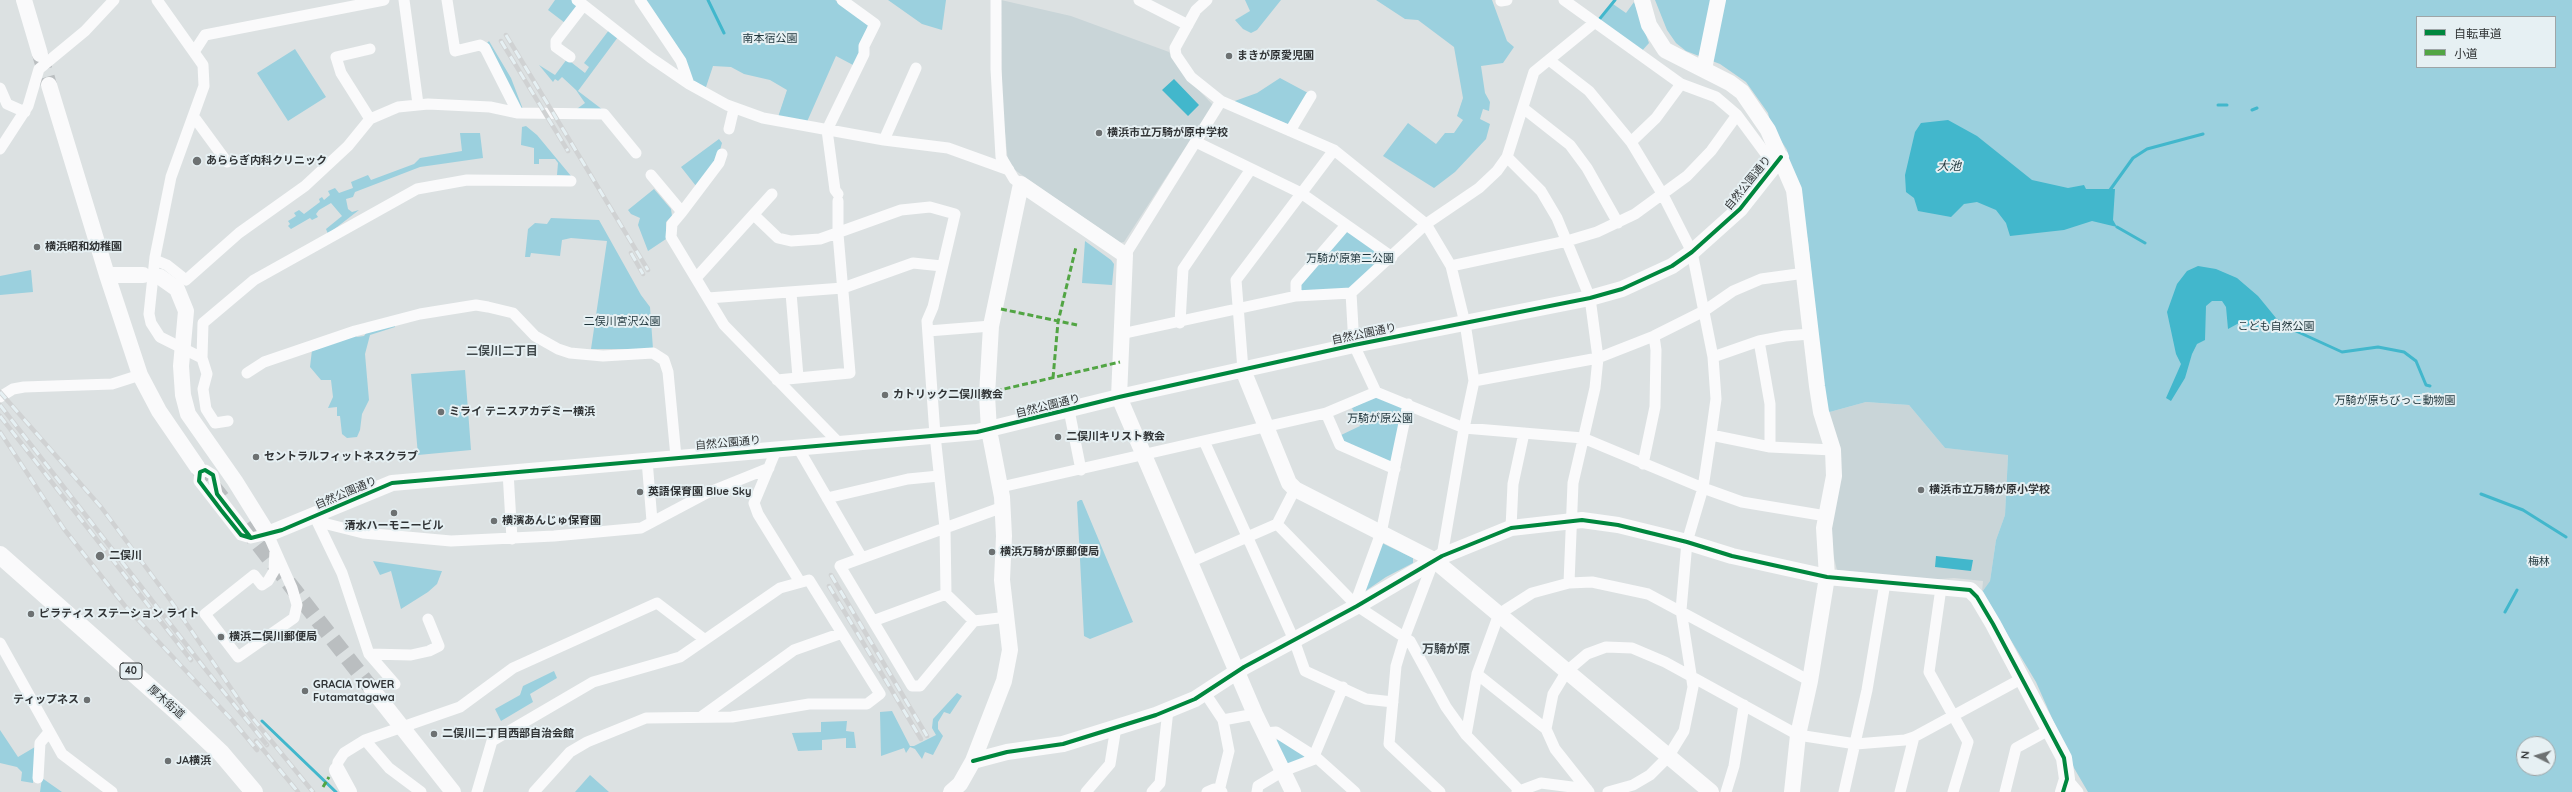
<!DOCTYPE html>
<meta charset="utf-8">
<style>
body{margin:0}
#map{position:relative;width:2572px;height:792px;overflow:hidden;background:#dce1e2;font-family:Quicksand,"Noto Sans JP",sans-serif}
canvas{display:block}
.legend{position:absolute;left:2416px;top:16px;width:140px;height:52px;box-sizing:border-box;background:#e6f0f3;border:1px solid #9ea5a7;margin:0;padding:5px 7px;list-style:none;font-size:12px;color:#313436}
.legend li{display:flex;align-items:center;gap:8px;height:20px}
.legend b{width:20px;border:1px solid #9ea5a7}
.north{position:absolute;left:2516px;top:736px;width:40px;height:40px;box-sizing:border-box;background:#e6f0f3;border:1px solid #9ea5a7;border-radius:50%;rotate:275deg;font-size:11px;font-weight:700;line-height:16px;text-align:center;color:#313436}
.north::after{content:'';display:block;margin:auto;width:14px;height:18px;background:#6d7172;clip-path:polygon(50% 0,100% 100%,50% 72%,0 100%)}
</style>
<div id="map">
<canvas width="2572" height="792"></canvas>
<ul class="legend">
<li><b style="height:5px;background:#00873e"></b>自転車道</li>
<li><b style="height:5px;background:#52a544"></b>小道</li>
</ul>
<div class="north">N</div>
</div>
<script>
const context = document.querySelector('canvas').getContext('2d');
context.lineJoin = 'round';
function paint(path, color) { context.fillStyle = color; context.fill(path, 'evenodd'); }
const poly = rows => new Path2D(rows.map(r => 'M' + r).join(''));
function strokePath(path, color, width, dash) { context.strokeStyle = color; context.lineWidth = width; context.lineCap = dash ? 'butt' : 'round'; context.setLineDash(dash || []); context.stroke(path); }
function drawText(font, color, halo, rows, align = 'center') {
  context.font = font + ' Quicksand,"Noto Sans JP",sans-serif'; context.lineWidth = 4; context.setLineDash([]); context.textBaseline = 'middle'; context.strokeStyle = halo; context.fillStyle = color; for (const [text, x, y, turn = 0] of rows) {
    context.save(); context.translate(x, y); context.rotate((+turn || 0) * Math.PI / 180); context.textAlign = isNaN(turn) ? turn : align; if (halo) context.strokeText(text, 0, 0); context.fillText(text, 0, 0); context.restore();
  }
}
paint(poly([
 [1001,0,1071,16,1169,52,1189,80,1213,105,1124,242,1120,243,1012,168,1008,162,1002,104],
 [1866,402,1909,405,1945,448,2008,454,2005,515,1996,540,1990,581,1982,592,1983,581,1954,578,1928,580,1837,570,1833,554,1826,413]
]), '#c9d5d8');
paint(poly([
 [555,0,573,0,579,5,565,23,548,10],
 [644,0,835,0,868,25,859,55,853,65,836,56,806,124,778,117,787,90,770,80,744,74,731,67,713,66,705,90,691,81],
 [888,0,946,0,942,30,922,24],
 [1245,0,1281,0,1257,30,1251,33,1243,29,1235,20,1250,11],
 [1376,0,1492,0,1507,41,1514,47,1503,63,1481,66,1485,93,1490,102,1489,111,1483,109,1480,119,1490,124,1486,139,1455,172,1434,188,1383,156,1408,123,1436,144,1445,133,1454,133,1463,120,1457,116,1463,98,1454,47,1418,20,1405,19],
 [1655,0,2572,0,2572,792,2088,792,2074,768,2036,682,1982,592,1990,581,1996,540,2005,515,2008,455,1945,448,1909,405,1866,402,1826,413,1808,241,1787,150,1771,125,1768,113,1746,82,1720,64,1686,51,1676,43,1667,30],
 [2417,17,2555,17,2555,67,2417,67],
 [2524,744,2548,744,2548,768,2524,768],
 [1634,2,1649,43,1641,52,1600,21,1613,4,1626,13],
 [609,30,618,37,578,91,603,110,574,111,585,103,576,90,562,77,558,81,555,79,553,82,539,65,555,75,567,59,585,73,589,67,584,63],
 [489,41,511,78,524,112,520,112,487,43],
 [295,49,326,97,288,121,257,73],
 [1280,78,1308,93,1290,125,1232,102,1257,93],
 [526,126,537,135,571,176,557,175,558,163,555,159,539,159,539,164,534,164,534,148,521,145,522,127],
 [460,133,480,133,483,158,420,167,355,192,353,197,346,199,348,209,352,212,359,210,328,234,326,229,342,216,331,203,319,210,316,214,318,217,312,220,310,218,291,229,288,226,290,224,288,221,296,216,294,213,299,210,304,214,320,202,319,199,322,197,324,200,330,195,328,191,335,188,339,193,353,188,351,182,368,175,371,180,414,164,420,158,462,151],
 [719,139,722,143,718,157,696,186,681,167],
 [654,189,671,209,672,216,666,222,666,239,648,251,638,225,640,218,631,214,628,210],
 [551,218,599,220,641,295,650,307,653,349,591,349,607,241,571,238,562,240,560,256,531,253,530,257,525,257,528,229,535,223,547,224],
 [1346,229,1387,257,1350,290,1299,293,1299,284],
 [1085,241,1111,260,1114,264,1112,285,1082,283],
 [31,270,33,292,0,295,0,276],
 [395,325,395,327,370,335,365,354,369,400,362,414,360,430,357,437,347,438,342,434,340,416,337,416,337,407,328,408,333,397,331,380,321,380,310,367,312,350,355,335,357,337,364,336,367,332],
 [465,370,471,450,418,455,411,374],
 [1377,396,1404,406,1392,464,1342,443,1339,436,1360,426,1352,408],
 [1080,500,1082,500,1133,622,1090,639,1084,636,1077,502],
 [1382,543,1413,558,1413,563,1386,577,1361,594],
 [373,561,441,571,442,571,437,584,428,592,401,609,391,571,380,575],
 [554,671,557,678,530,694,533,702,501,721,495,709,520,695,523,686],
 [957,693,962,696,950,714,944,712,938,722,938,729,943,736,933,755,925,752,922,759,915,749,910,747,906,753,904,748,881,756,880,712,892,711,910,746,914,746,936,735,932,728,933,719],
 [847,721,846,731,854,732,856,748,846,748,846,738,822,740,822,750,798,751,792,733,821,732,821,722],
 [0,730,18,757,35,747,33,783,21,781,22,772,17,767,0,763],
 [1279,738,1311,758,1284,767,1273,743],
 [590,775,609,792,575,792],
 [42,778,62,792,40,792]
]), '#9bd0de');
paint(poly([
 [1174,79,1199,105,1188,116,1162,90],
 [1948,120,1977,136,2032,180,2068,188,2084,185,2086,189,2115,189,2113,220,2117,227,2092,221,2064,230,2010,236,2006,223,1996,210,1977,202,1964,204,1951,217,1918,211,1914,198,1906,192,1905,175,1915,132,1921,123],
 [2198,266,2216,269,2237,278,2258,296,2276,318,2296,331,2268,331,2239,323,2228,329,2226,307,2222,301,2212,301,2206,306,2205,340,2197,344,2192,354,2185,378,2171,401,2166,398,2181,364,2176,354,2167,312,2177,284,2187,271],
 [1936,556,1973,560,1971,571,1935,567]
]), '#42b7cc');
strokePath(poly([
 [708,0,724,33],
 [1598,21,1615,0],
 [2218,105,2227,105],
 [2252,110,2257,108],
 [2110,190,2133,158,2147,149,2203,134],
 [2117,227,2145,243],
 [2296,331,2342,352,2378,347,2404,352,2416,361,2426,385,2430,386],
 [2481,494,2523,510,2566,537],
 [2505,612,2517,590],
 [262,721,336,792]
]), '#42b7cc', 3);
strokePath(poly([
 [40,54,49,85],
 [198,468,222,498],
 [244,526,371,688]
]), '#babec0', 16, [16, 8]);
strokePath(poly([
 [157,0,203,65,204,86,171,177,155,257,149,314,151,323,160,337,202,358,207,374,203,389,206,409,215,423,228,421],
 [404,0,418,104],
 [447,0,455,51,480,45,485,48,518,113],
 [577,0,651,58,689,84,727,105,763,118,884,140,948,148,1009,170],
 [640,0,681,61,689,84],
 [996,0,996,69,1001,157,1014,179,1021,184],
 [1139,0,1188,25],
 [1207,0,1196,10,1175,48,1176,55,1191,77,1221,101,1334,150,1426,224,1451,266,1465,323,1474,381,1464,428,1442,556],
 [1564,0,1681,84,1716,97,1737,115,1774,165],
 [1501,1,1507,0],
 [1594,23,1534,72,1507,157,1497,171,1479,188,1426,224,1351,293,1354,345,1376,392,1464,428,1583,438,1703,488,1742,502,1826,516],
 [370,49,336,57,341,73,370,119],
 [194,52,205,35,384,0],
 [570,57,556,47,556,41,583,6],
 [1549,60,1589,91,1631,142,1663,195,1692,252,1713,357,1716,399,1711,435,1703,488,1687,542,1681,610,1693,687,1684,731,1668,757,1650,775,1633,785,1608,792],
 [0,88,7,104,25,112],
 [1523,108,1570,145,1587,168,1618,223],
 [194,117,227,162],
 [729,129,734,108],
 [1290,131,1311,96],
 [884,140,916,68],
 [1196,142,1301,193,1392,257],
 [1631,142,1656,118,1681,84],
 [0,149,28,106,39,69,85,31,114,0],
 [1507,157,1541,191,1557,218,1590,298,1598,358,1595,388,1573,483,1569,583],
 [651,175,682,212,672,224,671,237,724,325,839,443],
 [838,194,835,190,827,130,864,54,864,46,875,24,842,0],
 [682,212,719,163,722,154],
 [754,215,778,238,791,241,820,239,901,210,930,207,955,214,933,307,927,321,935,435,945,528,946,594,974,621],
 [1125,255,1221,101],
 [155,260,167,265,186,280,239,233,305,186,348,146,370,119,398,107,428,104,490,107,518,113,604,114,636,153],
 [1451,266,1567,241,1597,232,1635,214,1687,176,1711,151,1737,115],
 [696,278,772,194],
 [791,293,798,377],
 [1296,296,1296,283,1346,225],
 [708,298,843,288,913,263,942,266],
 [1180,323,1183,269,1251,169],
 [928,331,991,326],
 [1121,334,1296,296,1351,293],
 [1759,341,1770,404,1770,447],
 [1713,357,1759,341,1785,336,1810,334],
 [202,358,203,323,254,280,417,189,467,180,571,181],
 [1243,370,1236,280,1334,150],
 [247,373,264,362,355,331,420,314,476,305,488,307,513,313,535,336,558,349,570,353,603,356,653,353,664,360,668,372,676,457],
 [777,380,850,373,838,234,838,201],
 [1474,381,1598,358,1654,336,1704,311,1733,291,1761,279,1805,273],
 [0,397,13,389,24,387,112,384,140,375],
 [1069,410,1081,470],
 [1326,413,1340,445,1395,469],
 [1711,435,1770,447,1833,450],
 [1204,441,1294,640,1305,671,1366,699,1393,702],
 [797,446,862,558,840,566,912,686,920,686,974,621,1008,617],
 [777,448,754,503,758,514,800,582],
 [647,460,652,521],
 [1643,464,1655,407,1656,350,1654,336],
 [508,472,512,539],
 [1001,487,1326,413,1376,392],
 [827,498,908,479,939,476],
 [315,516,327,524,363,533,451,541,554,536,641,528,707,493,769,468],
 [315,517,342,573,369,654,395,684],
 [1277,524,1357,606,1410,641,1446,707,1466,735,1521,792],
 [1511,528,1513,484,1524,433],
 [251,538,217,494,213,475,205,470,200,472,199,481,241,535,251,538,268,534,275,550,292,588,297,605,294,618,238,657,205,614,254,575,262,585,268,581,274,571,275,550],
 [862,558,1003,507],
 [1434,560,1405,636,1396,666,1389,744,1440,792],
 [1190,562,1277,524,1295,489],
 [1941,588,1929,672,1968,742,1953,792],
 [1355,604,1381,533,1408,404],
 [873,621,946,594],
 [0,643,62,754,112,792],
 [369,654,411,655,429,651,439,646,428,619],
 [1477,674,1546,729],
 [1205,693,1223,720,1255,714],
 [701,717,794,650,842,633],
 [1264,733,1276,732,1317,758,1355,792],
 [1466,735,1477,674,1499,614,1532,593,1569,583,1592,582,1648,594,1810,681],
 [365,740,389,768,421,792],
 [1314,756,1343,687],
 [337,770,338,762,344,753,365,740,460,707,513,668,657,603,704,639],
 [38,778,40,743,49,732],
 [2067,779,2078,792],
 [1219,791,1229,751,1223,720],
 [477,792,492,741,593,682,680,657,780,588,809,580,880,694,867,704,809,704,732,717,646,718,587,742,570,752,534,792],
 [1086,792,1110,764,1116,727],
 [1152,792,1160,783,1168,710],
 [1207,792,1214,789,1222,792],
 [1257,792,1258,786,1283,771,1317,758],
 [1517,792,1541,783,1587,789],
 [1589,792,1555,749,1546,729,1553,694,1567,671,1587,654,1606,647,1632,648,1665,662,1798,735,1856,744,1905,740,1914,737,2021,679],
 [1726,792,1734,766,1744,705],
 [1844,792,1867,690,1885,583],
 [1900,792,1914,737],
 [2005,792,2016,748,2049,730]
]), '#fafafb', 11);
strokePath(poly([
 [24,0,40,54],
 [1642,0,1649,25,1665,50,1730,83,1742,92,1768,130,1794,190,1817,386,1821,412,1833,450,1834,476,1824,528,1827,577,1810,681,1798,735,1792,792],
 [1704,69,1718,0],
 [49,85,107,275],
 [143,275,107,275,140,375,159,411,198,468],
 [160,277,177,289,186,311,181,366,183,395,188,414,235,481,268,534,392,483,977,432,1119,397,1354,345,1590,298,1622,289,1672,266,1692,252,1740,209,1781,157],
 [1243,370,1289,483,1295,489,1434,560,1711,792],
 [371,688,453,792],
 [973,761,1007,752,1063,744,1156,715,1195,699,1244,667,1357,606,1442,556,1511,528,1582,520,1618,525,1687,542,1732,556,1827,577,1970,590,1977,597,1993,624,2064,758,2067,779,2063,792],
 [337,770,349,792],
 [951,792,960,784,973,761,1004,681,1010,650,1002,580,1004,536,1002,497,989,430,987,395,991,326,1021,184,1125,255,1119,397,1255,714,1293,792]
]), '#fafafb', 16);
strokePath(poly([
 [0,555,182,716,221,753,254,792]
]), '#fafafb', 18);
const rail = poly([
 [506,35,648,270],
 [501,41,568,151],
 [631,253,643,274],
 [0,392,101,507,171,601,246,710,313,792],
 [0,405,206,670,267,745],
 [0,416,191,660],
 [0,432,64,529,102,577,125,606,233,721,257,750],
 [831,575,927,736],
 [829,586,921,739],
 [256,741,298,792]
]);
strokePath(rail, '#d0d2d3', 4.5);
strokePath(rail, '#e6f0f3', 3, [9]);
strokePath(poly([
 [1001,309,1077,325],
 [1053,378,1058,322,1076,247],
 [987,393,1120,362],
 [323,787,329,777]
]), '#52a544', 3, [6, 3]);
strokePath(poly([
 [251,538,217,494,213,475,205,470,200,472,199,481,221,510,241,535,251,538,282,530,392,483,977,432,1119,397,1354,345,1590,298,1622,289,1672,266,1692,252,1740,209,1781,157],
 [973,761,1007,752,1063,744,1156,715,1195,699,1244,667,1357,606,1442,556,1511,528,1582,520,1618,525,1687,542,1732,556,1827,577,1970,590,1977,597,1993,624,2064,758,2067,779,2063,792]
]), '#00873e', 4);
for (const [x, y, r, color] of [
 [1229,56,4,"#6d7172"],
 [1099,133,4,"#6d7172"],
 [197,161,5,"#6d7172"],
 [37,247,4,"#6d7172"],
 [885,395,4,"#6d7172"],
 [441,412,4,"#6d7172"],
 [1058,437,4,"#6d7172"],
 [256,457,4,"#6d7172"],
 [1921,490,4,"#6d7172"],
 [640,492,4,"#6d7172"],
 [394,513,4,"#6d7172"],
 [494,521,4,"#6d7172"],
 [992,552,4,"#6d7172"],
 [100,556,5,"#6d7172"],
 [31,614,4,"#6d7172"],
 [221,637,4,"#6d7172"],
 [305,691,4,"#6d7172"],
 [87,700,4,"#6d7172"],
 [434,734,4,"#6d7172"],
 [168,761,4,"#6d7172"]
]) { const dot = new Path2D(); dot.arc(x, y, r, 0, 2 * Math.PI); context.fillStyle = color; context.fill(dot); strokePath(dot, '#e6f0f3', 1.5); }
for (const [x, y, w] of [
 [131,671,22]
]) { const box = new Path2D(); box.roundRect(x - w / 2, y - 8, w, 16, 3); context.fillStyle = '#e6f0f3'; context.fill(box); strokePath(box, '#313436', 1); }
drawText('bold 10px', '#313436', null, [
 ["40",131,671]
]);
drawText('11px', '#1f353b', '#e6f0f3', [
 ["南本宿公園",770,39],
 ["万騎が原第二公園",1350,259],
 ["二俣川宮沢公園",622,322],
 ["こども自然公園",2276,327],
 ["万騎が原ちびっこ動物園",2395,401],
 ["万騎が原公園",1380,419],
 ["梅林",2539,562]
]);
drawText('bold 11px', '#313436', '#e6f0f3', [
 ["まきが原愛児園",1237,56],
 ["横浜市立万騎が原中学校",1107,133],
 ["あららぎ内科クリニック",206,161],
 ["横浜昭和幼稚園",45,247],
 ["カトリック二俣川教会",893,395],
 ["ミライ テニスアカデミー横浜",449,412],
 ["二俣川キリスト教会",1066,437],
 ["セントラルフィットネスクラブ",264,457],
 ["横浜市立万騎が原小学校",1929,490],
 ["英語保育園 Blue Sky",648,492],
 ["横濱あんじゅ保育園",502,521],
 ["清水ハーモニービル",394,526,"center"],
 ["横浜万騎が原郵便局",1000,552],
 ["二俣川",109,556],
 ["ピラティス ステーション ライト",39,614],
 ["横浜二俣川郵便局",229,637],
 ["GRACIA TOWER",313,685],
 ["Futamatagawa",313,698],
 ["ティップネス",79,700,"right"],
 ["二俣川二丁目西部自治会館",442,734],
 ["JA横浜",176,761]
], 'left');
drawText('11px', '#313436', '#e6f0f3', [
 ["自然公園通り",1748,183,-51],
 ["自然公園通り",1364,334,-12],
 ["自然公園通り",1048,406,-14],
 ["自然公園通り",728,443,-5],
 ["自然公園通り",346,493,-23],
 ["厚木街道",166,702,41]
]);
drawText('italic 12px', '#20363c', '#e6f0f3', [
 ["大池",1949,166]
]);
drawText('bold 12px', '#424a4d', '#e6f0f3', [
 ["二俣川二丁目",502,351],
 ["万騎が原",1446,649]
]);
</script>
